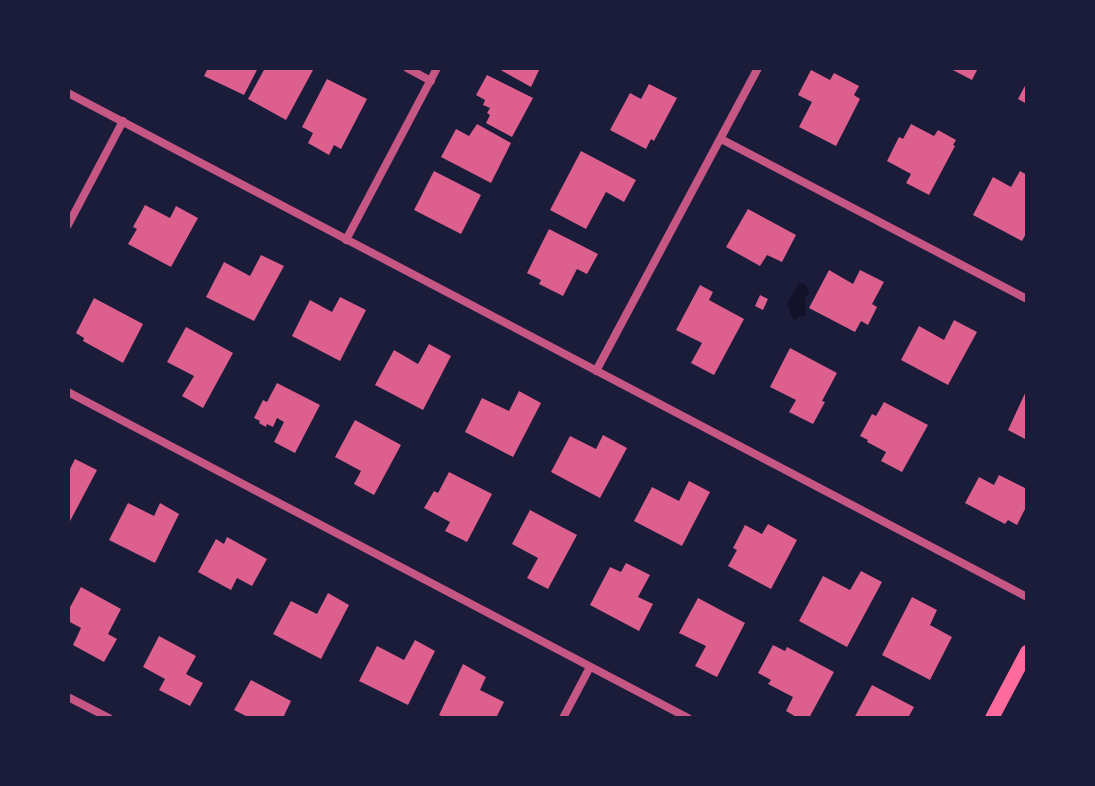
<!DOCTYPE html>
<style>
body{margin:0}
#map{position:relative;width:1095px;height:786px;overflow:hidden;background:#1b1b3a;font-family:"Open Sans",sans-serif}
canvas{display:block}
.frame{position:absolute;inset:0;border:70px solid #1b1b3a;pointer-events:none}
</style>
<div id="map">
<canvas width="1095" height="786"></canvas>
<div class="frame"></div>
</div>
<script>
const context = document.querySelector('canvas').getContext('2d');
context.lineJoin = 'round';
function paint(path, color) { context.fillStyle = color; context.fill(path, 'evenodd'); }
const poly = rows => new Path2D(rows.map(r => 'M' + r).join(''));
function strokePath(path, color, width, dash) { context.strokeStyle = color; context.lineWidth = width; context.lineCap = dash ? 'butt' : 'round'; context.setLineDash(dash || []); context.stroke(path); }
paint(poly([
 [800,283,806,285,809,293,805,299,806,315,803,317,800,316,796,320,792,318,787,303,792,296,795,288]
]), '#12122b');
paint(poly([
 [208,68,258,68,244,95,204,76],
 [265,68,309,68,313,70,286,120,248,99],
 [497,68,540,68,531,87],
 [949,68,978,68,972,80],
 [811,70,830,80,834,73,859,86,854,95,860,99,836,146,799,127,812,102,798,95],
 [487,75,533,98,512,137,486,123,490,115,487,113,490,108,483,105,485,100,476,95],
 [327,79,367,99,341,149,334,145,329,155,308,143,313,133,302,127],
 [1027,82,1027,104,1018,99],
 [649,84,677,98,654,141,651,139,646,149,610,130,630,93,641,99],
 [477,124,511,143,491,183,441,157,456,129,469,136],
 [911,124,934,136,938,130,956,140,953,145,955,146,929,195,906,183,911,174,887,161,899,137,903,139],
 [581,151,636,180,624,202,606,192,586,229,550,210],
 [434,171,481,195,461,234,414,210],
 [1020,171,1027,175,1027,232,1022,241,973,215,993,177,1011,187],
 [145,205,170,218,176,206,198,218,171,267,128,244,137,229,133,227],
 [748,209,796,235,782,262,767,255,760,266,726,247],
 [549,229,598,254,587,274,577,269,563,296,539,284,541,280,527,273],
 [261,255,284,266,254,321,206,297,224,262,250,276],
 [829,270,853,284,860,270,884,282,872,304,877,307,868,325,861,321,855,332,809,308],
 [700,285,713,292,709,300,744,319,714,375,691,363,702,343,676,330],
 [760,295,768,299,763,310,755,306],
 [340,297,366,310,340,361,292,336,310,300,332,312],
 [94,298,143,324,123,363,83,341,84,338,76,333],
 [954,320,977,332,948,385,901,360,919,326,944,340],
 [186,327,233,353,203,408,182,396,194,376,167,362],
 [429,344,451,356,423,410,375,385,394,350,418,364],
 [790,348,837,373,822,401,825,402,813,424,789,412,796,400,770,387],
 [277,383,320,405,295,453,274,442,284,422,277,418,273,427,267,424,266,427,259,423,260,421,254,418,263,400,267,402],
 [1027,389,1027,440,1008,430],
 [519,391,541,403,513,457,465,432,482,398,509,411],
 [884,402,928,425,902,472,881,461,886,452,867,442,868,440,860,436,872,414,876,416],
 [355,420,401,445,374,495,354,484,361,471,335,457],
 [603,435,627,448,600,498,551,472,570,436,596,449],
 [75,459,97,470,68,525,68,473],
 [449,472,492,494,467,542,445,531,450,522,424,508,434,491,438,493],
 [999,475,1027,489,1027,505,1017,525,1008,520,1005,524,965,503,979,477,994,485],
 [689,481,710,492,682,546,634,521,652,487,679,501],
 [128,503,154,516,160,503,179,514,155,563,109,540],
 [530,510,577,535,548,589,527,578,538,558,512,544],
 [768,524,797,540,771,589,728,566,737,550,733,548,745,525,762,534],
 [227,537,267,559,252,586,237,578,231,590,198,572,216,539,224,544],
 [626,563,650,575,638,597,653,604,639,631,590,605,610,567,621,572],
 [861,571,882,582,847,647,799,621,823,576,850,590],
 [81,587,121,609,108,634,117,639,104,662,73,645,81,628,68,621,68,611],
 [328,593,349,605,321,659,273,634,291,601,317,614],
 [912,597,937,610,930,625,952,637,930,680,882,655],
 [698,598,745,623,717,677,695,666,706,646,679,633],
 [159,636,196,656,186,674,203,683,190,706,159,690,165,679,143,667],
 [415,640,435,651,408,705,359,681,377,646,404,660],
 [773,645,785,651,787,647,834,672,809,718,798,718,786,711,793,697,768,684,771,680,758,673],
 [463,664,486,677,480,690,504,702,496,718,446,718,439,715],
 [251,680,291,701,283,718,250,718,234,710],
 [872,685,914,707,908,718,854,718]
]), '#dd5f8e');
strokePath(poly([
 [407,68,431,81],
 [68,93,1027,597],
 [721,139,1027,299],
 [68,225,123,121],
 [346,240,437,68],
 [596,371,758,68],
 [68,392,688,718],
 [68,697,109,718],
 [563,718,590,667]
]), '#c65784', 8);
strokePath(poly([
 [992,718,1027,652]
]), '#ff6b9d', 14);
</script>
